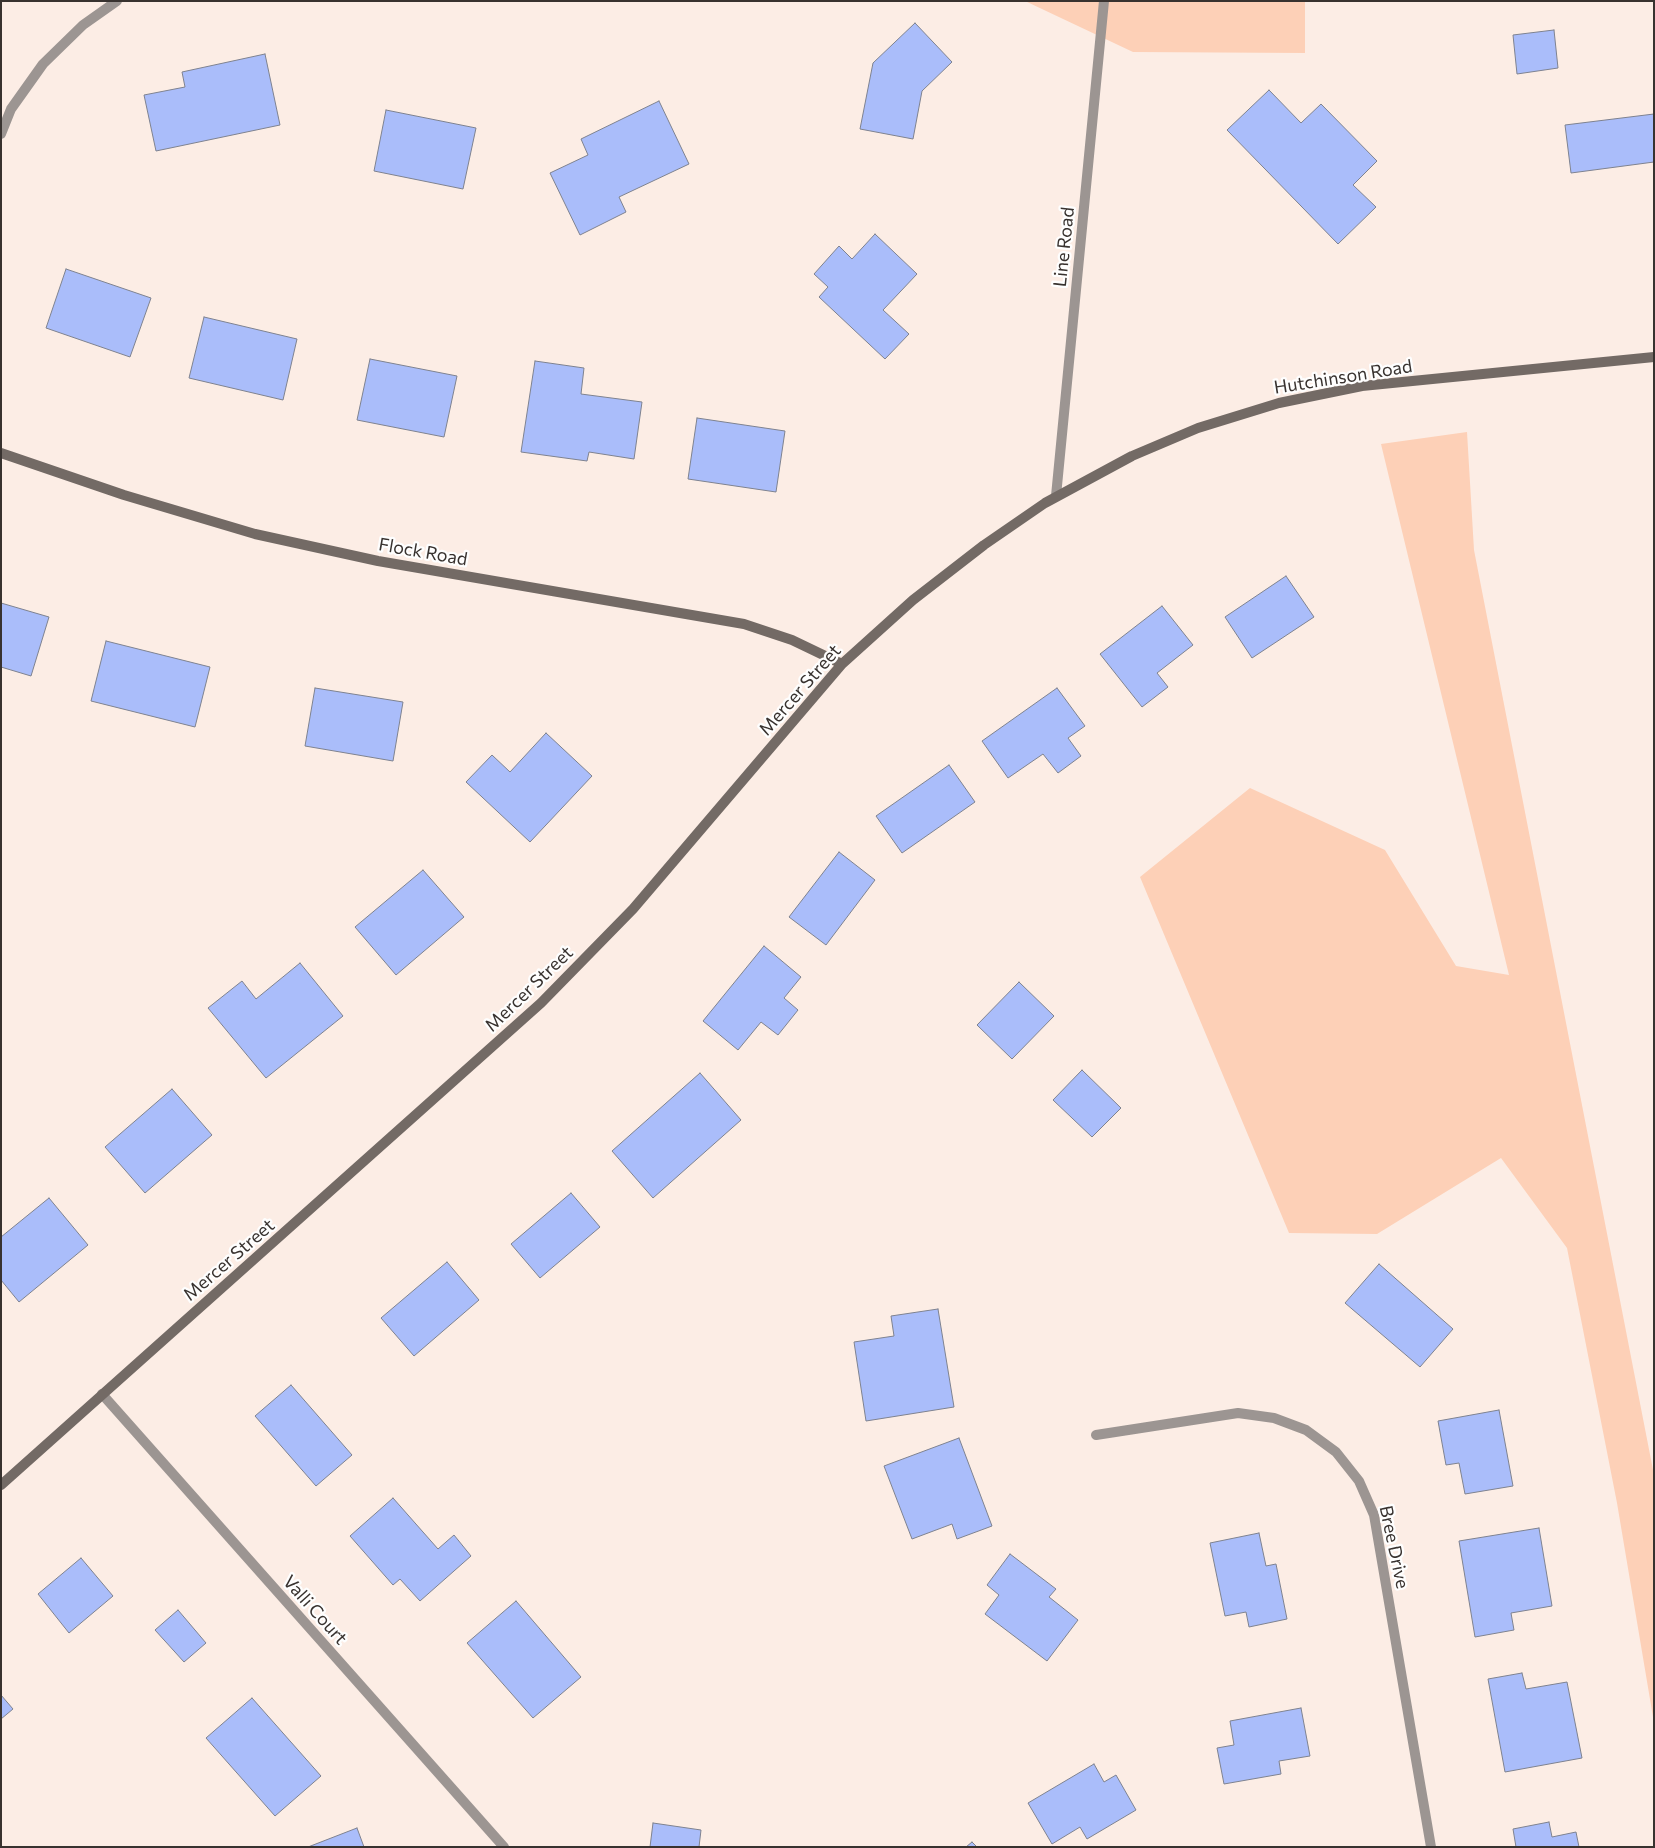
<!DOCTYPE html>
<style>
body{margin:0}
#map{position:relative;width:1655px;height:1848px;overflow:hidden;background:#fcede5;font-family:Commissioner,sans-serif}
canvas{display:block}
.frame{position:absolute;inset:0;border:2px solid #38322f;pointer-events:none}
</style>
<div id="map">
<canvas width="1655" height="1848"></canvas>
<div class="frame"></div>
</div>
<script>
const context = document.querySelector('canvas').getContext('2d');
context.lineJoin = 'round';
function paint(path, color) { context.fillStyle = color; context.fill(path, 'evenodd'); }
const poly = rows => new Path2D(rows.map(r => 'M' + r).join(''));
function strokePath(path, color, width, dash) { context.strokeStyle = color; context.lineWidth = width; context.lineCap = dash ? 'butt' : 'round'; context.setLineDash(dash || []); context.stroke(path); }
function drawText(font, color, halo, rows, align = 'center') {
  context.font = font + ' Commissioner,sans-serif'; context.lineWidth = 4.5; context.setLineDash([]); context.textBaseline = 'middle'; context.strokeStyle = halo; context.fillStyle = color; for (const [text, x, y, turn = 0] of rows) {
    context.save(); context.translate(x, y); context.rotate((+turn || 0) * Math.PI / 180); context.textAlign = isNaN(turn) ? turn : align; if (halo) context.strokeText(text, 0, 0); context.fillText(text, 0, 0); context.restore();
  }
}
paint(poly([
 [1025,1,1305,1,1305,53,1133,52],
 [1467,432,1474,550,1654,1475,1654,1723,1617,1503,1567,1248,1501,1158,1377,1234,1289,1233,1140,877,1250,788,1385,850,1456,966,1509,975,1381,444]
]), '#fdd0b7');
const building = poly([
 [915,23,952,62,922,91,913,139,860,129,873,63,915,23],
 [1554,30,1558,68,1517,74,1513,35,1554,30],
 [265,54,280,125,156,151,144,95,185,87,182,72,265,54],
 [1269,90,1301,123,1321,104,1377,161,1353,185,1376,207,1338,244,1227,130,1269,90],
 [659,101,689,164,619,197,626,212,580,235,550,173,588,155,581,139,659,101],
 [386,110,476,128,463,189,374,171,386,110],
 [1654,114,1654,162,1571,173,1565,125,1654,114],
 [875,234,917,274,883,310,909,334,885,359,819,297,828,287,814,274,839,246,852,259,875,234],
 [66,269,151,298,130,357,46,328,66,269],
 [204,317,297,339,283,400,189,378,204,317],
 [370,359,457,376,444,437,357,420,370,359],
 [535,361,584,368,581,394,642,402,634,459,589,452,587,461,521,452,535,361],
 [697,418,785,431,776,492,688,479,697,418],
 [1286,576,1314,617,1252,658,1225,617,1286,576],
 [1,603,49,617,31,676,1,667,1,603],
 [1162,606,1193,645,1157,673,1168,687,1142,707,1100,654,1162,606],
 [106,641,210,667,195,727,91,701,106,641],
 [315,688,403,702,393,761,305,746,315,688],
 [1057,688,1085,726,1068,738,1081,756,1058,773,1043,754,1008,778,982,741,1057,688],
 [546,733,592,776,530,842,466,782,492,755,510,772,546,733],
 [949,765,975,802,902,853,876,816,949,765],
 [839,852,875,880,826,945,789,917,839,852],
 [423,870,464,917,396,975,355,927,423,870],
 [764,946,801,977,784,998,798,1010,778,1035,761,1022,738,1050,703,1021,764,946],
 [300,963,343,1016,266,1078,208,1008,242,981,256,999,300,963],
 [1019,982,1054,1016,1012,1059,977,1025,1019,982],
 [1082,1070,1121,1108,1092,1137,1053,1100,1082,1070],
 [700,1073,741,1120,653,1198,612,1151,700,1073],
 [172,1089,212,1135,145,1193,105,1147,172,1089],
 [571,1193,600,1227,540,1278,511,1244,571,1193],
 [49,1198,88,1245,19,1302,1,1280,1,1237,49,1198],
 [447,1262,479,1300,414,1356,381,1318,447,1262],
 [1379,1264,1453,1329,1420,1367,1345,1303,1379,1264],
 [938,1309,954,1407,866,1421,854,1342,894,1336,891,1316,938,1309],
 [291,1385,352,1455,316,1486,255,1416,291,1385],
 [1499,1410,1513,1486,1465,1494,1459,1463,1446,1465,1438,1421,1499,1410],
 [959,1438,992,1526,957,1539,952,1524,912,1539,884,1466,959,1438],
 [393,1498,438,1549,454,1535,471,1556,420,1601,400,1579,393,1585,350,1536,393,1498],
 [1539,1528,1552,1606,1511,1613,1514,1630,1475,1637,1459,1541,1539,1528],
 [1259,1533,1266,1566,1276,1564,1287,1619,1249,1627,1246,1612,1225,1616,1210,1543,1259,1533],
 [1010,1554,1056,1589,1049,1597,1078,1620,1047,1661,985,1614,999,1595,987,1585,1010,1554],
 [81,1558,113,1596,69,1633,38,1594,81,1558],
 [516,1601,581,1677,533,1718,467,1643,516,1601],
 [178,1610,206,1643,184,1662,155,1630,178,1610],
 [1522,1673,1526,1689,1567,1682,1582,1758,1505,1772,1488,1679,1522,1673],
 [1,1695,13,1709,1,1719,1,1695],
 [252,1698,321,1776,275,1816,206,1738,252,1698],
 [1301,1708,1310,1756,1279,1761,1281,1774,1224,1784,1217,1748,1234,1745,1230,1721,1301,1708],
 [1094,1764,1104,1782,1116,1775,1136,1810,1087,1839,1080,1827,1052,1844,1028,1803,1094,1764],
 [1549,1822,1552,1837,1576,1832,1579,1847,1516,1847,1513,1829,1549,1822],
 [653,1823,701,1830,699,1847,650,1847,653,1823],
 [357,1828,364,1847,308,1847,357,1828],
 [972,1842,977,1847,966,1847,972,1842]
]);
paint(building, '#aabdfa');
strokePath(building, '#7e828f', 1);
strokePath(poly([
 [1,134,11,109,43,64,83,25,117,1],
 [1056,496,1104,1],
 [102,1394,504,1847],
 [1096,1435,1238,1413,1274,1418,1306,1430,1336,1452,1359,1481,1374,1515,1431,1847]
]), '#9c9592', 10);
strokePath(poly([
 [1,453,124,495,255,534,378,561,744,624,792,640,842,664],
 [1,1485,541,1003,633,909,842,664,913,600,984,545,1045,503,1132,456,1198,428,1279,403,1362,386,1654,357]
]), '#736a65', 10);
drawText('18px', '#38322f', '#fefefe', [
 ["Line Road",1064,247,-84],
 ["Hutchinson Road",1343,377,-9],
 ["Flock Road",423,552,10],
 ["Mercer Street",800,690,-49],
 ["Mercer Street",529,989,-44],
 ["Mercer Street",229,1260,-41],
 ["Bree Drive",1394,1547,78],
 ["Valli Court",315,1610,48]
]);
</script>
